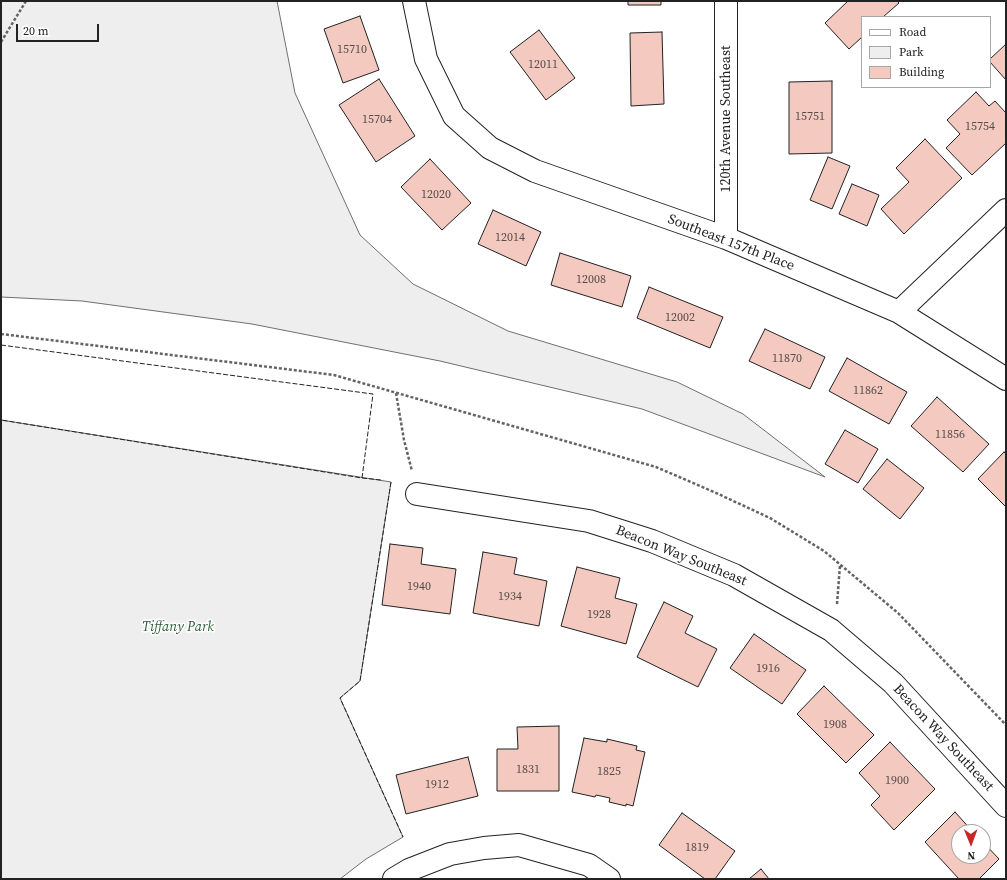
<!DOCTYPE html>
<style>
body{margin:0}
#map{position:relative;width:1007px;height:880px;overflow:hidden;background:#fff;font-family:"Source Serif 4",serif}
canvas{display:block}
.frame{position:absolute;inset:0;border:2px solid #222;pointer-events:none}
.legend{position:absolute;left:861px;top:16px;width:130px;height:72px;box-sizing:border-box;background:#fff;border:1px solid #a7a7a7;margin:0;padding:5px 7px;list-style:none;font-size:12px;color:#222}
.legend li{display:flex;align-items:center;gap:8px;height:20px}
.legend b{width:20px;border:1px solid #a7a7a7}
.north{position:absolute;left:951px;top:824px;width:40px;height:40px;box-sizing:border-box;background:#fff;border:1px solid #a7a7a7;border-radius:50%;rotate:179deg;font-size:11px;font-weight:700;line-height:16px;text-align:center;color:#222}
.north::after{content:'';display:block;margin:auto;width:14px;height:18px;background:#c62828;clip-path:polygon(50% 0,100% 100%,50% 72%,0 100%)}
.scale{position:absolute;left:16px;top:24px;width:83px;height:18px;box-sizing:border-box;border:2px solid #222;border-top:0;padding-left:5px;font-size:12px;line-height:14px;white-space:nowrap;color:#222;-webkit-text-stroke:3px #fff;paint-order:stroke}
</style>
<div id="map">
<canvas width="1007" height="880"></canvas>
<div class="frame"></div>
<ul class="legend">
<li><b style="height:5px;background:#fff"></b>Road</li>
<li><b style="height:11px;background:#eee"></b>Park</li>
<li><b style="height:11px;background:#f3c9c0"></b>Building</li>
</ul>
<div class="north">N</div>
<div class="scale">20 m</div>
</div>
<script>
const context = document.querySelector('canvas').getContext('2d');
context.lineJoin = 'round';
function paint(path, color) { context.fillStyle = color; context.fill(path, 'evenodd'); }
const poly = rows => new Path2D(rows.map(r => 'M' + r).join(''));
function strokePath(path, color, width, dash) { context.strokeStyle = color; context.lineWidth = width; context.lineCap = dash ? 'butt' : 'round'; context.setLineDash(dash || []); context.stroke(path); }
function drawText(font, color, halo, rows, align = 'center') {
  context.font = font + ' "Source Serif 4",serif'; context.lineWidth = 3; context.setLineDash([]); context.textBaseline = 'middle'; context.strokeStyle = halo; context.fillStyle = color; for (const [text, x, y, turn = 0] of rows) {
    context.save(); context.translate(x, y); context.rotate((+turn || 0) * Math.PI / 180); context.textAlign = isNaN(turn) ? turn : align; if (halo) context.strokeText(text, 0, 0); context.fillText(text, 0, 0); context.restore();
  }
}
const green = poly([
 [1,1,277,1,295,93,360,235,413,284,508,331,677,382,743,414,825,477,642,409,440,361,252,324,82,301,1,297,1,1],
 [1,420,391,482,360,681,340,698,403,837,366,859,340,879,1,879,1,420]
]);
paint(green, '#eee');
strokePath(green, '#6f6f6f', 1);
const building = poly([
 [628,1,661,1,661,5,628,5,628,1],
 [848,1,897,1,899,3,883,17,862,17,862,37,849,49,825,23,848,1],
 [360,16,379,70,343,83,324,29,360,16],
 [539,30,575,78,546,100,510,52,539,30],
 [662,32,664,104,631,106,630,33,662,32],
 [1006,44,1006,80,990,62,990,59,1006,44],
 [379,79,415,136,376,162,339,105,379,79],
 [832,81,832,153,789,154,789,82,832,81],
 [976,92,989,106,995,101,1006,113,1006,143,972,175,946,148,960,134,947,120,976,92],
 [925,139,962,178,904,234,881,209,909,182,896,168,925,139],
 [828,157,850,166,832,209,810,200,828,157],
 [430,159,471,203,442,230,401,187,430,159],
 [852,184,879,195,867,226,839,214,852,184],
 [493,210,541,232,526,266,478,244,493,210],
 [560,253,631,276,622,307,551,285,560,253],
 [649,287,723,317,710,348,637,318,649,287],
 [765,329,825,357,810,389,749,361,765,329],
 [847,358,907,392,889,424,829,391,847,358],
 [937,397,989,444,963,472,911,426,937,397],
 [845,430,878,449,858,483,825,464,845,430],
 [1004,452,1006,454,1006,507,978,479,1004,452],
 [887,459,924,488,900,519,863,489,887,459],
 [390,544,423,548,421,564,456,569,450,614,382,605,390,544],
 [483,552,517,558,514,574,547,581,539,626,473,613,483,552],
 [577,567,620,578,615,598,637,604,626,644,561,626,577,567],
 [664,602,693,616,685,633,717,649,698,687,637,657,664,602],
 [754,634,806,670,782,704,730,668,754,634],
 [824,686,874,735,846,763,797,714,824,686],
 [559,726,559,791,497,791,497,749,518,749,517,727,559,726],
 [584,738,607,742,607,739,637,746,636,750,645,752,633,806,626,804,626,806,609,802,610,798,596,795,595,797,572,792,584,738],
 [890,742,935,789,894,830,871,805,880,796,859,773,890,742],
 [468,757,478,796,406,814,396,775,468,757],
 [955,812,973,832,959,832,959,856,983,856,983,842,999,859,979,879,959,879,925,842,955,812],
 [682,813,735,851,715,879,705,879,659,845,682,813],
 [761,869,769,879,749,879,761,869]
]);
paint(building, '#f3c9c0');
strokePath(building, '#222', 1);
const minor = poly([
 [414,1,426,59,454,116,490,148,535,171,726,238,899,312,1006,379],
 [726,238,726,1],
 [899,312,1006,210],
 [417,494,589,521,652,541,734,575,831,630,893,683,1006,806],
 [394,879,409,870,450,854,484,848,519,845,589,865,609,879]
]);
strokePath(minor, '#222', 24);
strokePath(poly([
 [1,42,26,1],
 [1,334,334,375,656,467,714,492,770,518,824,551,898,613,1006,725],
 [396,393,404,440,412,471],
 [837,604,840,565]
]), '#646464', 2.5, [3, 2]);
strokePath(minor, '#fff', 22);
strokePath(poly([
 [1,345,373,394,362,478,1,420],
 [362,478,381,480],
 [391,482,360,681,340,698,403,837]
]), '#222', 1, [5, 2]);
drawText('12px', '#564c4a', null, [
 ["15710",352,50],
 ["12011",543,65],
 ["15751",810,117],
 ["15704",377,120],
 ["15754",980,127],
 ["12020",436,195],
 ["12014",510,238],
 ["12008",591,280],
 ["12002",680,318],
 ["11870",787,359],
 ["11862",868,391],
 ["11856",950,435],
 ["1940",419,587],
 ["1934",510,597],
 ["1928",599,615],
 ["1916",768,669],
 ["1908",835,725],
 ["1831",528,770],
 ["1825",609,772],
 ["1900",897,781],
 ["1912",437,785],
 ["1819",697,848]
]);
drawText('14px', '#222', '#fff', [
 ["120th Avenue Southeast",726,119,-90],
 ["Southeast 157th Place",731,243,21],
 ["Beacon Way Southeast",681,556,22],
 ["Beacon Way Southeast",943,738,47]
]);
drawText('italic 14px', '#2f5e38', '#fff', [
 ["Tiffany Park",178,627]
]);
</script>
